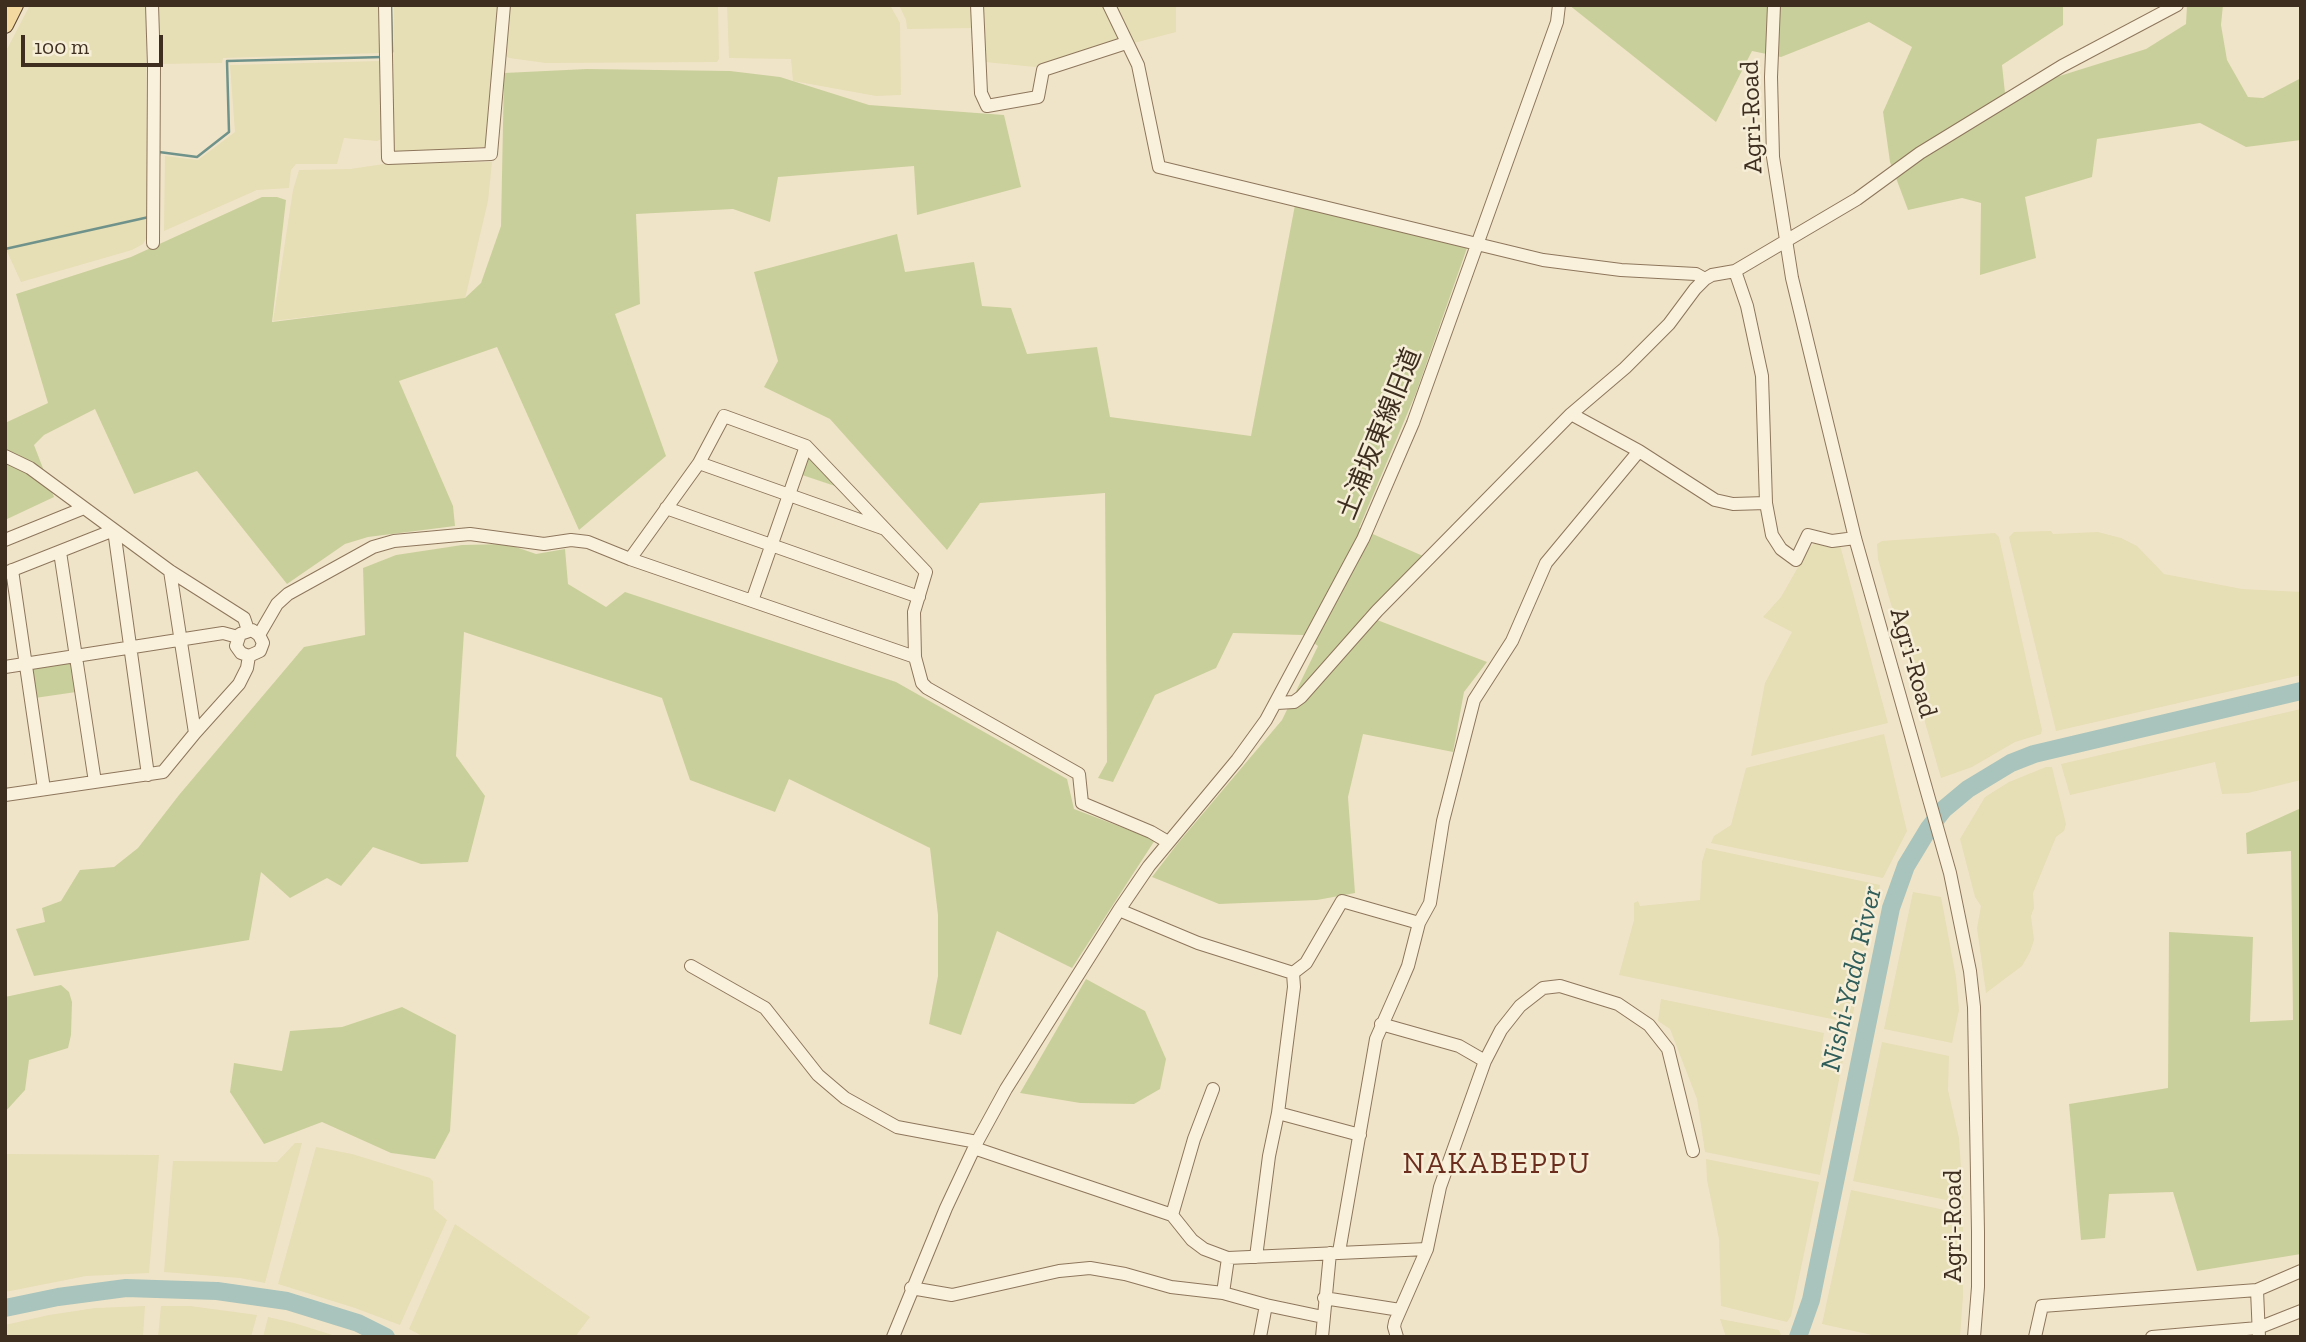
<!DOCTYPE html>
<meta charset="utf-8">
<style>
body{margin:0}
#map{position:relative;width:2306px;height:1342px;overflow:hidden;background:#f0e4c8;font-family:"Zilla Slab",serif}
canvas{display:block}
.frame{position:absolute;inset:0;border:7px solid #3d2e20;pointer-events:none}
.scale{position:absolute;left:21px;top:35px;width:142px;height:32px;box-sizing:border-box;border:4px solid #3d2e20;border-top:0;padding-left:9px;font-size:21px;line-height:24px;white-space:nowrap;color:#3d2e20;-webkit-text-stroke:5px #f7eed8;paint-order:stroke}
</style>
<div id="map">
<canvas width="2306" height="1342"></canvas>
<div class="frame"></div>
<div class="scale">100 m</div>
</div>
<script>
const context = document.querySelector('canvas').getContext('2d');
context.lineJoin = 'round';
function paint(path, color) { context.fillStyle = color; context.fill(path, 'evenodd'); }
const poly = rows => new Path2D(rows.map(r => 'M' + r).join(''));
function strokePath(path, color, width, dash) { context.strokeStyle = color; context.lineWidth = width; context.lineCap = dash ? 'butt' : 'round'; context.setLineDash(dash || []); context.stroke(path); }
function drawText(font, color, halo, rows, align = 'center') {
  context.font = font + ' "Zilla Slab","Noto Sans JP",serif'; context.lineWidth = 5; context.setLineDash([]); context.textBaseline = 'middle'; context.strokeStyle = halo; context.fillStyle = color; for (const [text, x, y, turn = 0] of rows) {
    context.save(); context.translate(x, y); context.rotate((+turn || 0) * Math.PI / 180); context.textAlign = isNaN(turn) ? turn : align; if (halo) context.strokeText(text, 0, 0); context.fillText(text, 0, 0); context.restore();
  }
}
paint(poly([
 [30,5,146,5,147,237,143,244,132,250,21,282,5,247,5,53],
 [157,5,381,5,381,53,223,58,222,63,159,64],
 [394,5,498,5,489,147,397,153,392,149],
 [508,5,718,5,719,59,717,62,546,63,509,58,503,54],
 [727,5,890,5,900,23,901,95,876,96,793,81,791,59,729,58],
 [899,5,973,5,975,28,907,29,906,20],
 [984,5,1105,5,1120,37,1117,41,1035,67,985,62],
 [1116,5,1176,5,1176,32,1134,43],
 [381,61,382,139,377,141,344,138,337,164,296,164,291,170,289,188,257,190,164,231,165,156,198,160,235,132,230,65],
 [492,162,488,201,460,320,424,328,424,303,273,321,293,190,299,170,350,169,384,164],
 [2051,531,2053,534,2098,532,2121,538,2137,546,2164,574,2242,589,2301,592,2301,675,2056,731,2009,537,2014,532],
 [1995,533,1999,537,2042,730,2041,734,2015,742,1972,767,1941,778,1878,559,1877,544,1882,541],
 [1816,542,1840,545,1888,723,1751,756,1765,683,1792,632,1763,617,1781,597,1809,548],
 [2301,709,2301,780,2248,793,2222,794,2215,762,2070,795,2061,764],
 [1884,734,1907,831,1883,878,1711,843,1714,836,1731,825,1746,768],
 [2046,767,2052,767,2066,824,2064,831,2056,837,2033,893,2034,908,2031,916,2034,940,2030,952,2022,966,1986,993,1977,928,1981,906,1975,897,1960,839,1985,797,2009,782],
 [1706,848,1880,885,1851,1023,1619,975,1634,920,1634,903,1638,901,1640,906,1700,900,1702,862],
 [1913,892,1941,897,1956,977,1959,1010,1952,1043,1884,1029],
 [1661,999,1824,1033,1821,1051,1844,1055,1820,1175,1705,1152,1697,1099,1670,1029,1658,1021],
 [1882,1042,1949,1056,1948,1090,1959,1138,1963,1199,1961,1203,1853,1181],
 [295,1143,302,1143,265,1283,240,1278,164,1272,173,1161,277,1162],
 [316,1147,352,1154,430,1178,433,1181,434,1209,447,1220,400,1325,355,1308,278,1284],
 [5,1154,159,1155,149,1273,86,1276,5,1292],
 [1706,1159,1819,1182,1791,1316,1787,1322,1721,1306,1719,1239,1707,1180],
 [1851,1190,1963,1214,1963,1296,1960,1337,1881,1337,1822,1324],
 [455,1224,590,1317,575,1337,424,1337,409,1329],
 [145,1306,143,1337,5,1337,5,1325,49,1315,95,1308],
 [161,1306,190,1306,257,1315,251,1337,158,1337],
 [268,1317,294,1323,339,1337,263,1337],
 [1720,1319,1779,1330,1781,1335,1780,1337,1726,1337]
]), '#e6deb5');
paint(poly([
 [1569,5,2063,5,2063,25,2002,65,2005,93,2146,49,2186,24,2187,5,2223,5,2221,25,2227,60,2248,97,2263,98,2301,78,2301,140,2246,147,2200,123,2097,139,2092,177,2025,197,2036,258,1980,275,1981,203,1962,198,1908,210,1890,162,1883,112,1912,47,1869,22,1781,57,1752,51,1716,122],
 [587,69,730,71,780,77,869,105,1004,115,1021,187,917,215,914,166,778,177,770,222,733,209,636,214,640,304,615,314,666,456,579,530,497,347,399,381,453,506,455,526,368,537,345,544,287,584,197,471,134,494,95,409,44,435,34,445,54,497,5,520,5,423,48,403,16,294,131,257,262,197,277,197,286,200,272,322,465,298,481,283,501,226,504,73],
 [1295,205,1467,248,1416,393,1359,528,1423,556,1364,615,1487,662,1464,692,1453,752,1363,734,1348,797,1355,893,1317,900,1219,904,1152,877,1178,843,1282,720,1318,646,1303,635,1233,633,1216,668,1155,695,1113,782,1098,778,1107,762,1105,493,980,503,947,550,830,419,764,387,778,361,754,272,897,234,905,272,974,262,982,306,1011,308,1027,354,1097,347,1110,417,1251,436],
 [808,454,841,488,802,475],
 [507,544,536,554,565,549,568,584,606,607,625,592,896,682,1067,779,1074,809,1155,840,1072,968,997,931,961,1035,929,1024,938,976,938,915,930,848,789,779,775,812,690,780,662,698,464,632,456,756,485,796,468,862,421,864,373,847,341,886,327,878,290,898,261,872,249,940,34,976,16,929,45,922,42,908,61,901,80,870,114,867,138,848,179,795,304,647,365,635,363,568,396,555,462,545],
 [72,662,76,692,35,698,30,668],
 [2301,808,2301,1254,2197,1271,2173,1192,2109,1194,2105,1238,2081,1240,2069,1104,2168,1088,2169,932,2253,937,2250,1022,2293,1020,2291,851,2247,854,2246,833],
 [1086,979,1145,1011,1166,1059,1160,1089,1134,1104,1080,1103,1020,1093],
 [61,985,69,992,72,1002,71,1035,68,1048,29,1060,25,1090,5,1112,5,997],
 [402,1007,456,1035,450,1131,435,1159,391,1153,322,1122,264,1144,230,1092,234,1063,282,1071,290,1031,342,1027]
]), '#c9cf9b');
strokePath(poly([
 [391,5,392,52],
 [159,155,159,152,197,157,229,132,227,61,383,57],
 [5,249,149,217]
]), '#6f938a', 2.5);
strokePath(poly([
 [5,1308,58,1297,126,1288,217,1291,287,1301,358,1323,386,1337],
 [1798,1337,1811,1300,1891,908,1906,866,1929,828,1944,809,1968,789,2011,763,2034,754,2301,691]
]), '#a9c4bc', 18);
const minor = poly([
 [152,5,154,66,153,243],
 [385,5,388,158,491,154,504,5],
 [977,5,981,93,987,106,1038,97,1043,70,1126,43],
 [1109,5,1138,65,1159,167,1543,260,1621,270,1696,274,1705,279],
 [1774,5,1771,77,1773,157,1792,278,1855,538,1950,873,1970,971,1974,1007,1978,1232,1978,1287,1974,1337],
 [1735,271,1747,306,1762,376,1766,503,1772,535,1781,549,1796,560,1808,535,1832,541,1855,538],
 [1571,414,1639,451,1715,500,1733,504,1766,503],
 [5,456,30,468,170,571,244,618,248,630],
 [699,463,885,529],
 [666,508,919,597],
 [5,540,84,508],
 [60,552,95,782],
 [630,559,699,463,724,416,806,446,926,572,914,612,915,657,922,683,927,688,1079,774,1082,803,1151,832,1168,842],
 [12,570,44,789],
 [170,571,195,733],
 [5,573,114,530,148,775],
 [752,601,806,446],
 [259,635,252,630,240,634,236,646,241,653,249,656,260,651,263,643,259,635,277,604,288,594,373,547,394,541,470,534,544,544,571,540,588,542,630,559,915,657],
 [5,667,223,633,238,637],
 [1277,703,1294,702,1301,697,1377,611,1571,414,1625,368,1669,324,1695,289,1705,279,1712,275,1735,271,1857,199,1920,153,2062,66,2177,5],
 [5,795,163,772,195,733,239,684,247,668,249,656],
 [1119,910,1198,943,1293,973,1294,987,1278,1113,1269,1156,1256,1257],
 [691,966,765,1008,818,1075,845,1098,897,1127,977,1142],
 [1293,973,1306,963,1342,901,1419,923],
 [1381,1024,1459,1046,1485,1061],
 [1278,1113,1360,1135],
 [974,1148,1172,1215,1192,1240,1204,1249,1228,1258,1427,1249],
 [1172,1215,1194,1139,1213,1089],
 [1339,1252,1376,1039,1399,987,1408,966,1419,923,1430,903,1443,821,1474,700,1512,641,1546,563,1639,451],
 [911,1288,952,1295,1059,1271,1090,1268,1125,1274,1171,1287,1223,1293,1266,1305,1323,1317],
 [2257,1290,2259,1337],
 [1223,1293,1228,1258],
 [1324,1298,1400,1310],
 [893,1337,946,1208,977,1142,1006,1089,1119,910,1149,866,1237,760,1266,720,1363,539,1413,423,1557,22,1559,5],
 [1260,1337,1266,1305],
 [1322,1337,1330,1253],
 [1397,1337,1394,1327,1395,1322,1427,1249,1440,1187,1485,1061,1501,1030,1520,1006,1543,988,1560,986,1618,1004,1649,1025,1668,1049,1693,1151],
 [2035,1337,2042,1306,2257,1290,2301,1271],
 [2152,1337,2258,1328,2301,1311]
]);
const major = poly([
 [5,25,15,5]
]);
strokePath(minor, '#8d765c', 14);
strokePath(major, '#5b4430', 18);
strokePath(minor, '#faf1dc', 12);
strokePath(major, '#f3d9a0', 16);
drawText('26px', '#3d2e20', '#f7eed8', [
 ["Agri-Road",1752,117,-92],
 ["土浦坂東線旧道",1380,434,-68],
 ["Agri-Road",1913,663,74],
 ["Agri-Road",1954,1226,-90]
]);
drawText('italic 28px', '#2f5d5a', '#f7eed8', [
 ["Nishi-Yada River",1852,979,-77]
]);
context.letterSpacing = '2px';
drawText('30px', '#6b2e1e', '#f7eed8', [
 ["NAKABEPPU",1497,1164]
]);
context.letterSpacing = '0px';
</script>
